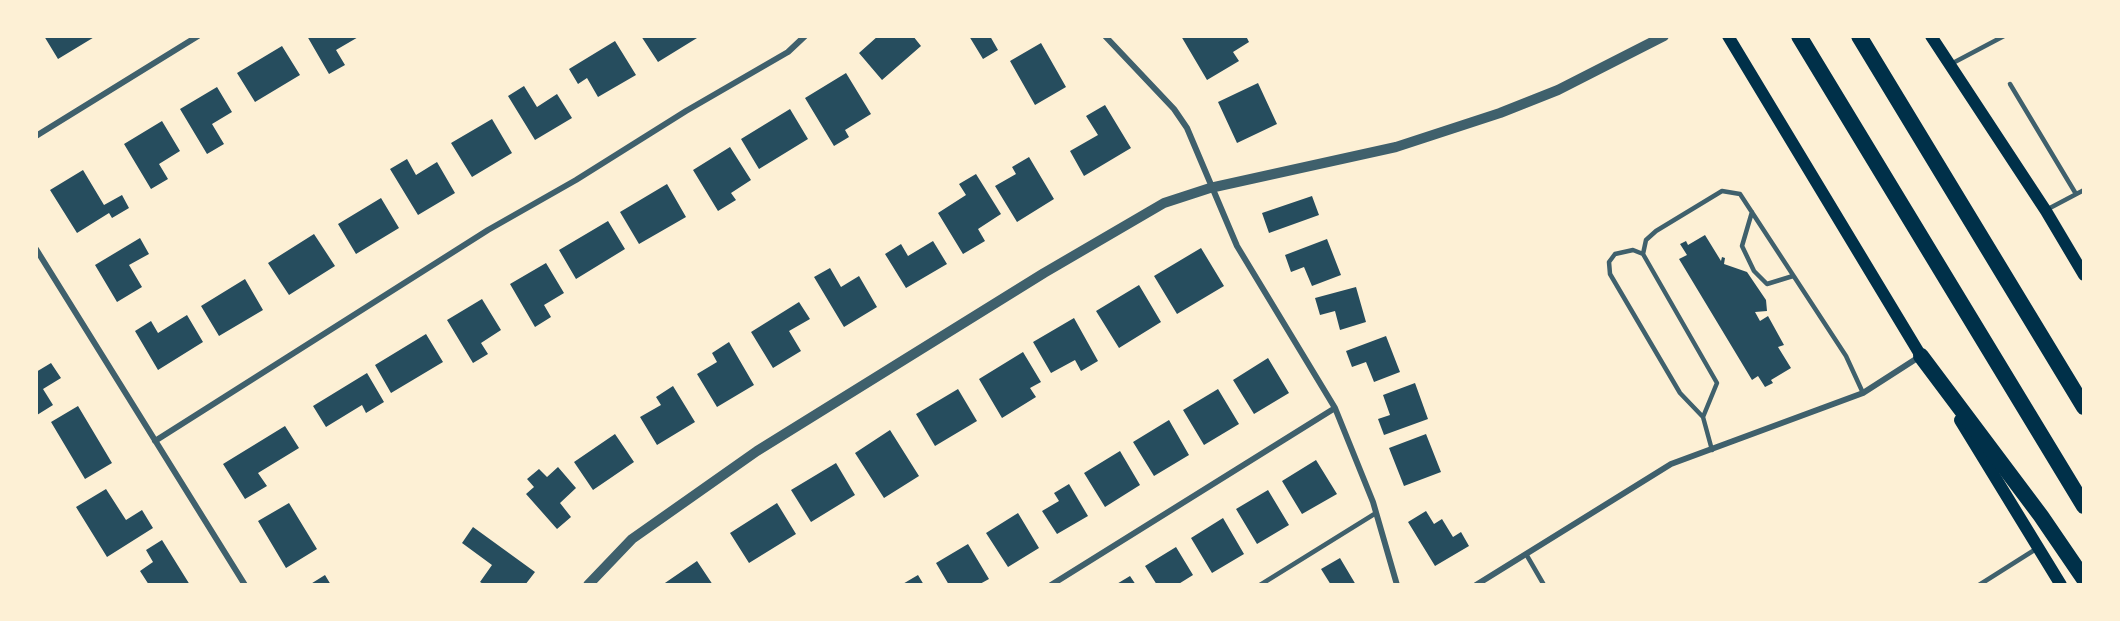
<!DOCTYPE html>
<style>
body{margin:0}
#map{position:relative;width:2120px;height:621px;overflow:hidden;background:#fdf0d5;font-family:Cabin,sans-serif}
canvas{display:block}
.frame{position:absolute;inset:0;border:38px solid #fdf0d5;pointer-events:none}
</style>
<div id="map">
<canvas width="2120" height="621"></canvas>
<div class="frame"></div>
</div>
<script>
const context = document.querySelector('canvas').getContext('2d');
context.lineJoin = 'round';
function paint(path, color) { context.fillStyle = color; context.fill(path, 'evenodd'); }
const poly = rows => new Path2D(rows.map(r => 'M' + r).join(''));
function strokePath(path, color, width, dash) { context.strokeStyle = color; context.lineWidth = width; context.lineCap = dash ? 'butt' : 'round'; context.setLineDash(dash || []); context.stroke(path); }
paint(poly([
 [44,36,96,36,58,59],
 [307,36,360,36,336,50,345,65,329,74],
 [641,36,696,36,697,38,658,62],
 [878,36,913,36,921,46,882,80,859,53],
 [969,36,990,36,998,50,983,59],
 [1181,36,1246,36,1249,42,1233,52,1239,61,1207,80],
 [615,41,636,75,598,97,587,78,578,84,569,69],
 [1041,43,1066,87,1035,105,1010,61],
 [282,46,300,75,255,102,237,73],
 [846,73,871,114,845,130,849,137,834,146,805,98],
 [1258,83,1277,124,1237,143,1218,102],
 [524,86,537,107,557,94,572,118,535,140,508,96],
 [217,87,232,112,212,124,224,144,207,154,180,109],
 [1105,105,1131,148,1084,176,1070,151,1098,135,1086,116],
 [790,109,808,139,759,169,741,139],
 [492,119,512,153,472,177,451,143],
 [162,121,180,151,159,164,168,179,151,189,124,144],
 [730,147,751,180,731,193,736,200,718,211,693,170],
 [1029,157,1054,199,1017,222,995,186,1016,174,1012,167],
 [407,159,416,175,437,162,455,193,418,215,390,169],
 [83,170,104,205,122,195,129,208,112,218,109,213,77,233,50,190],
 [976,174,1001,214,978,229,985,241,963,254,938,213,966,195,959,184],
 [667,184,686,217,639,244,620,212],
 [1312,196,1319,215,1269,233,1262,213],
 [381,198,399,228,356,254,338,224],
 [608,221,625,249,576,279,559,250],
 [314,234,335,266,289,295,268,263],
 [1705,235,1721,261,1722,257,1725,258,1724,264,1747,272,1766,300,1767,311,1755,312,1760,321,1768,316,1784,345,1778,347,1791,368,1771,380,1773,383,1765,387,1758,376,1752,380,1679,259,1687,255,1680,244,1686,241,1688,245],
 [140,238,149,254,129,265,142,287,117,302,95,265],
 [1327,239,1341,275,1312,286,1304,267,1291,272,1285,255],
 [933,241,947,264,906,288,885,254,901,244,908,256],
 [1201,248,1224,286,1177,314,1154,276],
 [546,263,564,293,544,305,551,317,535,327,510,284],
 [830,268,841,287,859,276,877,307,844,327,814,277],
 [245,279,263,310,219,336,201,306],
 [1139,285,1161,322,1119,348,1096,311],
 [1356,287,1366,322,1340,330,1335,311,1320,315,1315,298],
 [482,299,501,330,481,343,488,354,473,363,447,320],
 [799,302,810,319,789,331,801,351,773,368,751,332],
 [187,315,203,342,158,370,135,331,151,321,158,333],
 [1074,318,1098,361,1081,371,1075,360,1051,373,1033,342],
 [426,334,443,362,391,393,375,365],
 [1386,336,1400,372,1374,382,1366,362,1352,367,1346,351],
 [729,342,754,385,717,407,697,374,717,362,712,353],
 [1023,352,1041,382,1030,388,1036,397,1002,418,979,379],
 [1268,358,1289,393,1254,414,1233,380],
 [51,363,61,378,43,389,53,405,37,415,36,372],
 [367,373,384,402,366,413,362,405,326,427,313,406],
 [1415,383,1428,419,1384,435,1378,419,1390,415,1383,395],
 [673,386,695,422,657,445,640,417,661,405,656,397],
 [958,389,977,421,935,446,916,414],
 [1218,389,1239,424,1204,445,1183,410],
 [78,406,112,463,85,479,51,422],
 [1169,420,1189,455,1154,476,1133,442],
 [285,426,299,448,258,473,267,486,245,499,223,464],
 [890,430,919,476,884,498,855,453],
 [615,434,634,462,593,490,574,462],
 [1426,434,1441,472,1404,486,1389,448],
 [1120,451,1140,485,1105,507,1084,473],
 [1316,460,1337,494,1302,514,1282,481],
 [836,463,855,495,811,522,791,490],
 [558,467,576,488,560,503,571,517,557,529,526,494,534,487,527,479,539,469,547,477],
 [1069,484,1088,516,1057,534,1042,511,1059,501,1054,493],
 [106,489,126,520,142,510,153,528,107,557,76,507],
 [1268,490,1289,525,1257,544,1236,509],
 [289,503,317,549,286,568,258,521],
 [777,503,796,534,749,563,730,533],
 [1426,511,1434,524,1442,519,1453,537,1461,532,1469,546,1435,566,1408,522],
 [1018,513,1039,548,1008,567,986,533],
 [1223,518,1244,554,1212,573,1191,538],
 [473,527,535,572,525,585,485,585,480,582,492,565,462,543],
 [162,540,190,585,149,585,140,571,153,562,146,550],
 [968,544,989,579,978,585,949,585,936,563],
 [1176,547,1193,575,1177,585,1157,585,1145,566],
 [1340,558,1356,585,1331,585,1321,569],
 [697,561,713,585,662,585],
 [325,575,331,585,309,585],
 [918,575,924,585,901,585],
 [1130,576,1136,585,1115,585]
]), '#264d5e');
strokePath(poly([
 [1951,64,2004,36],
 [2010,84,2076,194],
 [2048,209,2084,190],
 [1752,212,1742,246,1754,271,1767,284,1793,276],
 [1643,254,1633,250,1615,254,1609,262,1610,274,1680,393,1703,417],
 [1712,450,1703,417,1717,383,1643,254,1646,240,1656,231,1722,191,1740,194,1846,356,1863,393],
 [1526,554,1544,585],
 [1260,585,1376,513],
 [1979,585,2036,549]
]), '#3f606c', 4.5);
strokePath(poly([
 [1105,36,1174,109,1187,128,1237,246,1335,408,1373,502,1397,585],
 [36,136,198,36],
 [36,249,245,585],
 [155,441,488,230,576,180,686,111,788,52,805,36],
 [1051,585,1335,408],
 [1476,585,1671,464,1863,393,1919,357]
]), '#3f606c', 6);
strokePath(poly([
 [588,585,632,539,757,451,1044,273,1164,203,1210,188,1396,147,1500,113,1558,90,1664,36]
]), '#3f606c', 10);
strokePath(poly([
 [1728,36,1924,361],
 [1931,36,2046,211,2084,275],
 [1960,420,2061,585]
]), '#003049', 12);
strokePath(poly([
 [1799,36,2084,506],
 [1859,36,2084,407],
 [1921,356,2041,516,2084,579]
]), '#003049', 16);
</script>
